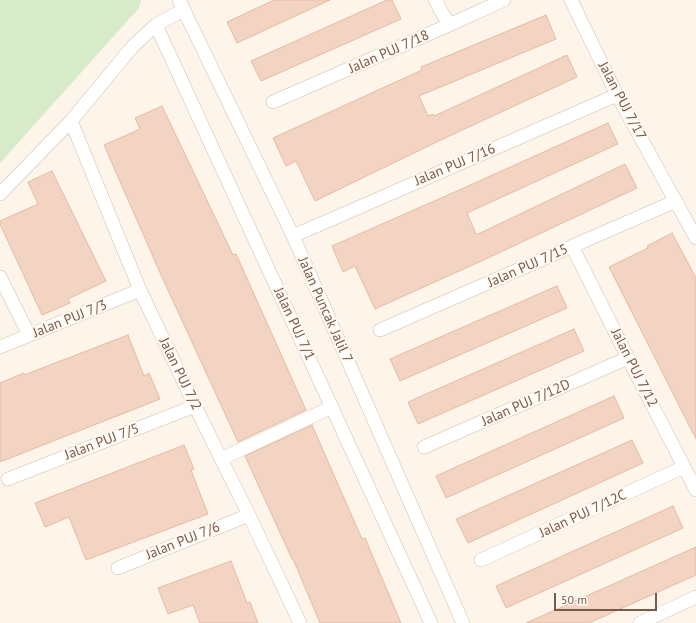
<!DOCTYPE html>
<style>
body{margin:0}
#map{position:relative;width:696px;height:623px;overflow:hidden;background:#fdf5ea;font-family:"PT Sans",sans-serif}
canvas{display:block}
.scale{position:absolute;left:554px;top:593px;width:103px;height:18px;box-sizing:border-box;border:2px solid #795b4c;border-top:0;padding-left:5px;font-size:12px;line-height:14px;white-space:nowrap;color:#795b4c;-webkit-text-stroke:3px #fff9f1;paint-order:stroke}
</style>
<div id="map">
<canvas width="696" height="623"></canvas>
<div class="scale">50 m</div>
</div>
<script>
const context = document.querySelector('canvas').getContext('2d');
context.lineJoin = 'round';
function paint(path, color) { context.fillStyle = color; context.fill(path, 'evenodd'); }
const poly = rows => new Path2D(rows.map(r => 'M' + r).join(''));
function strokePath(path, color, width, dash) { context.strokeStyle = color; context.lineWidth = width; context.lineCap = dash ? 'butt' : 'round'; context.setLineDash(dash || []); context.stroke(path); }
function drawText(font, color, halo, rows, align = 'center') {
  context.font = font + ' "PT Sans",sans-serif'; context.lineWidth = 4; context.setLineDash([]); context.textBaseline = 'middle'; context.strokeStyle = halo; context.fillStyle = color; for (const [text, x, y, turn = 0] of rows) {
    context.save(); context.translate(x, y); context.rotate((+turn || 0) * Math.PI / 180); context.textAlign = isNaN(turn) ? turn : align; if (halo) context.strokeText(text, 0, 0); context.fillText(text, 0, 0); context.restore();
  }
}
paint(poly([
 [0,0,141,0,139,8,0,163]
]), '#d7ebc8');
const building = poly([
 [274,0,330,0,237,43,227,22,274,0],
 [387,0,392,0,401,19,261,81,251,61,387,0],
 [546,15,556,39,419,96,428,116,433,114,434,116,567,55,577,77,445,138,315,201,296,161,286,166,273,138,422,70,421,67,546,15],
 [162,106,233,255,236,254,306,410,238,442,161,275,104,145,140,129,135,118,162,106],
 [608,123,618,144,467,213,476,234,478,234,625,164,637,188,488,258,375,309,355,266,343,272,332,246,457,191,608,123],
 [52,171,106,281,68,299,70,303,42,315,0,224,0,221,38,204,28,182,52,171],
 [672,233,696,278,696,439,609,267,648,248,647,246,672,233],
 [557,286,567,308,400,381,390,359,557,286],
 [574,329,584,351,418,424,408,402,574,329],
 [128,335,144,376,149,373,160,399,0,462,0,383,24,373,24,375,128,335],
 [614,396,624,418,446,498,436,476,614,396],
 [312,425,362,539,365,538,401,623,320,623,293,559,292,559,245,456,312,425],
 [632,440,643,463,468,543,456,519,632,440],
 [184,445,194,469,191,470,208,514,86,560,69,517,45,527,35,503,184,445],
 [673,506,683,528,506,608,496,586,673,506],
 [696,547,696,575,589,623,526,623,696,547],
 [231,561,247,603,250,602,258,623,200,623,193,605,168,614,158,588,231,561]
]);
paint(building, '#f3d4c2');
strokePath(building, '#e5baa2', 1);
const minor = poly([
 [179,0,293,236,463,623],
 [435,0,449,25],
 [571,0,617,95,696,238],
 [156,25,431,623],
 [273,102,449,25,504,0],
 [71,121,140,290,195,406,249,515,300,623],
 [0,194,71,121,133,46,156,25,183,10],
 [293,236,617,95],
 [572,246,628,358,696,490],
 [0,277,29,335],
 [380,330,676,201],
 [0,347,140,290],
 [424,447,628,358],
 [221,459,332,407],
 [8,479,195,406],
 [481,560,684,467],
 [118,568,249,515],
 [640,623,696,597]
]);
strokePath(minor, '#d0bdaf', 14);
strokePath(minor, '#fff', 13);
drawText('14px', '#795b4c', '#fff9f1', [
 ["Jalan PUJ 7/18",389,52,-24],
 ["Jalan PUJ 7/17",622,101,62],
 ["Jalan PUJ 7/16",455,165,-23],
 ["Jalan PUJ 7/15",528,266,-24],
 ["Jalan Puncak Jalil 7",325,310,66],
 ["Jalan PUJ 7/3",70,319,-22],
 ["Jalan PUJ 7/1",294,324,65],
 ["Jalan PUJ 7/12",634,368,63],
 ["Jalan PUJ 7/2",180,374,64],
 ["Jalan PUJ 7/12D",526,403,-24],
 ["Jalan PUJ 7/5",102,442,-21],
 ["Jalan PUJ 7/12C",583,514,-25],
 ["Jalan PUJ 7/6",183,541,-22]
]);
</script>
